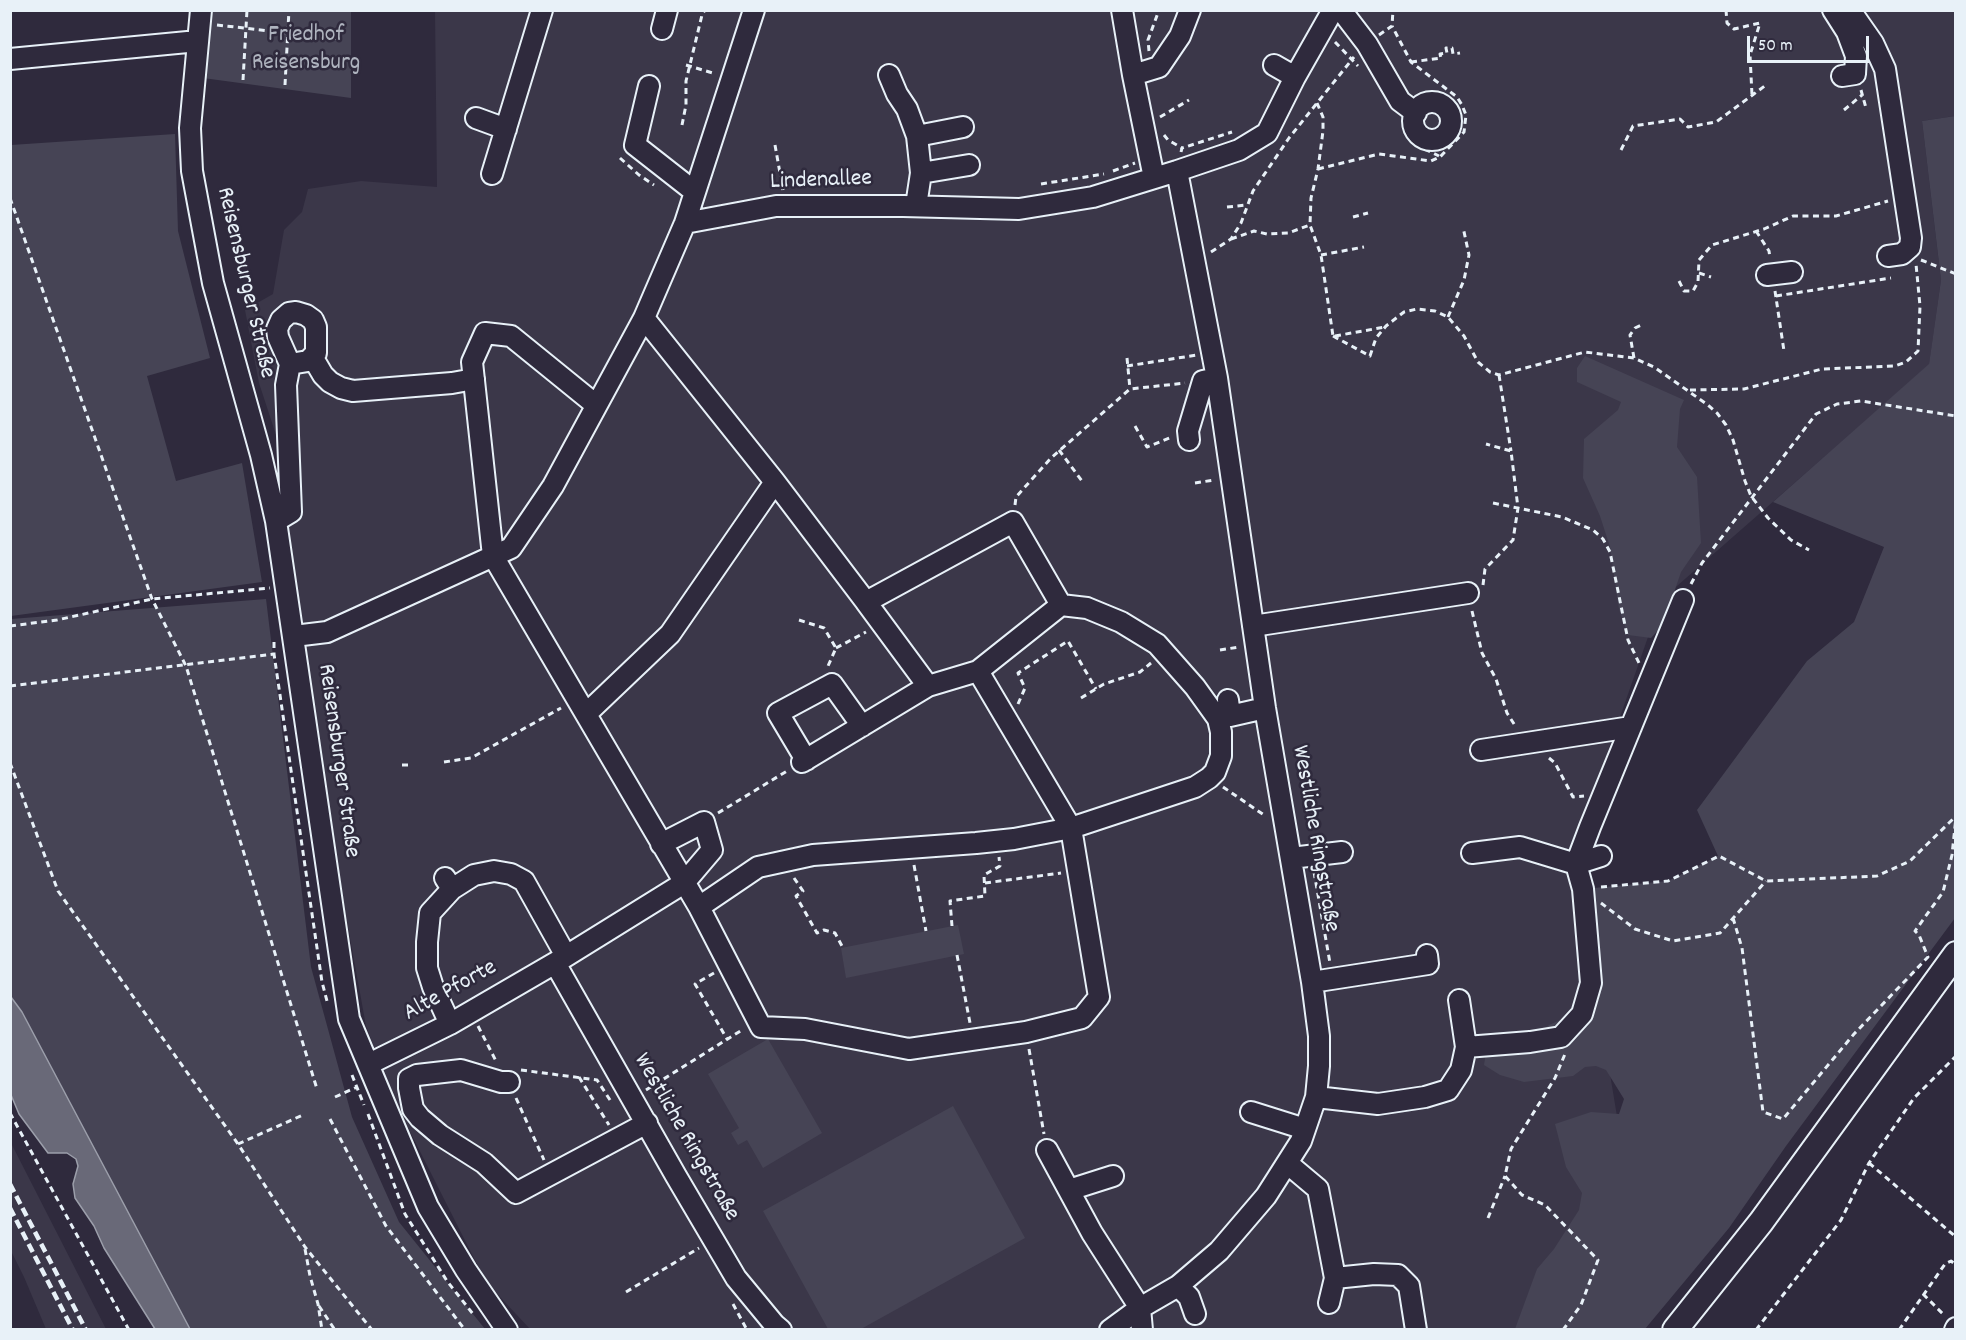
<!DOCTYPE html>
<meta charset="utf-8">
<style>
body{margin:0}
#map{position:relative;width:1966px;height:1340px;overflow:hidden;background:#2f2a3d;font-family:Dekko,sans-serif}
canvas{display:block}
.frame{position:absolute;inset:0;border:12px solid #e8f1f8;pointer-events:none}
.scale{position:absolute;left:1747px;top:36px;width:122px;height:27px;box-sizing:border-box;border:3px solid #e8f1f8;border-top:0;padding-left:8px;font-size:18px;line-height:21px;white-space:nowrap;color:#e8f1f8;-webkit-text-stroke:4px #2f2a3d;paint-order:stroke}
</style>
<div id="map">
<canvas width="1966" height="1340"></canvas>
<div class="frame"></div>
<div class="scale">50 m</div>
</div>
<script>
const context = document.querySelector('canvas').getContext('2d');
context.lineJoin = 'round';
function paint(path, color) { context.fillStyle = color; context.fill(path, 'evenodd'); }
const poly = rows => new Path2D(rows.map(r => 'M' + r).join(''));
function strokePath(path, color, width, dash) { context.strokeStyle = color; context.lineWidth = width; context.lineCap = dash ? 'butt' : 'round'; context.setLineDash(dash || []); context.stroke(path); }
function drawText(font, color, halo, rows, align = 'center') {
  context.font = font + ' Dekko,sans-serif'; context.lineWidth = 5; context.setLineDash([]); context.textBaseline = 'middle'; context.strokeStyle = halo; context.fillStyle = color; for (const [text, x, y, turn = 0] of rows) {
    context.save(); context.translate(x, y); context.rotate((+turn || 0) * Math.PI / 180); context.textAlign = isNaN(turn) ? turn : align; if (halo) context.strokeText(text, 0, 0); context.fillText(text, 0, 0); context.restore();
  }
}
paint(poly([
 [435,11,1955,11,1955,116,1922,121,1941,280,1929,365,1661,600,1573,851,1646,1291,1614,1329,530,1329,486,1282,394,1100,366,1026,313,734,278,441,259,383,245,310,273,294,284,230,302,212,308,189,361,181,437,187],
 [10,1143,11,1143,106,1329,46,1329,24,1277,11,1251]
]), '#3b3749');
paint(poly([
 [212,11,351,11,351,98,203,78],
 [1955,116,1955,918,1786,1146,1729,1228,1645,1329,1515,1329,1537,1269,1554,1249,1579,1210,1582,1193,1566,1167,1555,1124,1591,1112,1619,1114,1624,1099,1606,1070,1596,1066,1585,1067,1573,1076,1524,1082,1500,1075,1484,1065,1487,1046,1530,1042,1549,1025,1583,1010,1583,889,1668,881,1718,856,1697,810,1807,661,1854,622,1884,547,1773,502,1929,364,1941,280,1922,121],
 [175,134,178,231,210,358,147,376,176,481,242,463,262,582,11,616,11,145],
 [1585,356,1684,400,1680,409,1677,447,1697,477,1701,543,1681,572,1663,625,1651,638,1628,635,1619,609,1610,547,1600,516,1583,478,1584,439,1618,410,1621,402,1577,382,1577,368],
 [266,599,311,967,352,1117,399,1222,485,1329,190,1329,22,1012,11,997,11,619],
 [958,925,964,954,846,978,841,948],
 [768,1039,822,1133,763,1168,747,1140,738,1145,731,1133,739,1128,708,1074],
 [953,1106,1025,1238,861,1329,828,1329,763,1211]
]), '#464455');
const water = poly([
 [11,997,22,1012,190,1329,155,1329,104,1248,94,1226,75,1198,73,1184,78,1166,76,1159,67,1153,48,1153,19,1114,11,1095,11,997]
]);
paint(water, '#696978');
strokePath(water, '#9c9fab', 1.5);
const minor = poly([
 [201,10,190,128,192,171,213,283,261,455,276,521,349,1019,428,1207,466,1270,507,1330],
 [1122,10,1133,75,1154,178],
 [1341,10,1367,44,1400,101,1416,113],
 [1833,10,1847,32,1856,56,1855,74,1842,76],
 [1850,10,1873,43,1885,69,1911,238,1910,247,1902,254,1888,256],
 [662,29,667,10],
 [10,59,198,41],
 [1274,65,1295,77],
 [889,75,897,94,907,109,917,136,921,173,916,206],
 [1133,75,1159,67,1180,36,1190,10],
 [649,86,635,145,695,192],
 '1413 121a19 19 0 1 1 38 0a19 19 0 1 1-38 0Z',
 [476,118,506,129],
 [917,136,963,127],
 [921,173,969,165],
 [492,174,542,10],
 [685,223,776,206,903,206,1019,209,1093,197,1177,171,1239,150,1267,133,1295,77,1333,10],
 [1767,275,1792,272],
 [644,318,775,482],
 [313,358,323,375,330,382,341,388,353,391,452,383,474,379],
 [596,405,511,336,485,333,472,362,493,556,699,907,761,1027,805,1029,909,1049,1026,1032,1082,1018,1099,997,1071,828,978,671],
 [1189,440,1188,431,1203,381,1217,378],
 [276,521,291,512,286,385,290,364,278,337,277,329,281,320,289,313,296,312,306,315,313,320,316,327,316,353,308,361,290,364],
 [1253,626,1468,593],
 [294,636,327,632,511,548,553,486,644,318,685,223,754,10],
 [1228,700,1230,716,1265,708],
 [586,714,670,634,775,482,866,602],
 [1481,750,1631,727],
 [806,760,778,713,832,684,862,726],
 [802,762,928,686,978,671,1061,605],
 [1472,853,1520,847,1576,864,1601,856],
 [1291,858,1342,852],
 [445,878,452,889,474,875,494,871,511,874,524,881,566,956],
 [699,907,758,867,813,855,976,843,1014,839,1071,828,1195,787,1209,778,1215,772,1221,756,1221,732,1218,719,1195,687,1157,644,1121,622,1087,608,1061,605,1013,522,866,602,928,686],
 [555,963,676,1176,736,1278,774,1324,781,1330],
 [1312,982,1428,964,1427,955],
 [1459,1000,1466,1047,1530,1042,1561,1037,1582,1014,1591,983,1583,889,1576,864,1590,827,1683,600],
 [450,1024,433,987,427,968,427,942,430,913,452,889],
 [369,1064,450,1024,555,963,684,883,712,850,704,822,661,844],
 [509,1082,501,1082,461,1070,417,1075,409,1079,409,1088,413,1109,420,1118,440,1135,484,1163,516,1193,647,1123],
 [1316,1097,1378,1104,1425,1097,1448,1090,1461,1070,1466,1047],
 [1251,1112,1305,1129],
 [1047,1150,1092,1233,1140,1308,1142,1330],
 [1287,1163,1318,1189,1335,1278,1329,1303],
 [1069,1190,1113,1176],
 [1335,1278,1374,1274,1398,1275,1409,1286,1416,1330],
 [1178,1286,1189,1297,1195,1314],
 [1110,1330,1140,1308,1178,1286,1219,1251,1266,1196,1301,1141,1316,1097,1319,1066,1319,1036,1312,982,1265,708,1217,378,1177,171],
 [1955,1330,1956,1328]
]);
const major = poly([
 [1675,1330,1761,1222,1956,954]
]);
strokePath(minor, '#e8f1f8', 24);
strokePath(major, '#e8f1f8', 28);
strokePath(poly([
 [1726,10,1727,23,1734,29,1760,23,1750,55,1752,95],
 [217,25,341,39],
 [1379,35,1392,26,1393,10],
 [1335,42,1358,66],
 [1149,51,1148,40,1159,10],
 [1411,62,1441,58,1440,54,1447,53,1446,48,1452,48,1453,54,1460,53],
 [686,65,716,74],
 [243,80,247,10],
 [285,85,289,10],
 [1861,90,1866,108],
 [1317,103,1323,117,1323,131,1318,169,1311,198,1310,225,1321,255,1333,336],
 [1844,110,1862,95],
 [1160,117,1189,100],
 [682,125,686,105,686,81,702,15,705,10],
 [1404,127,1408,136,1416,145,1439,156],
 [1164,135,1168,140,1182,148],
 [775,145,783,190],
 [1621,150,1633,126,1680,119,1688,127,1716,122,1766,85],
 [1181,152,1182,148,1232,132],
 [620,158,639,175,654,185],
 [1318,169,1379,154,1431,161,1440,157,1464,132,1466,115,1462,105,1457,97,1411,62,1392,26],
 [1113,171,1135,163],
 [1041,184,1104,174],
 [10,198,152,599,186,666,317,1089],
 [1227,207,1247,205],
 [1353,217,1368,213],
 [1756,231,1769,251,1770,258],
 [1231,239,1254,231,1267,234,1288,233,1310,225],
 [1211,252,1231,239,1241,223,1253,191,1289,138,1354,57],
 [1321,255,1364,247],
 [1921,260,1956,274],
 [1699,273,1711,277],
 [1679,281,1684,291,1693,291,1698,282,1699,260,1712,245,1764,229,1793,216,1836,216,1888,201],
 [1775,291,1784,351],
 [1776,296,1891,278],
 [1448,317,1464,280,1469,255,1463,227],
 [1333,336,1370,356,1376,338,1386,326,1404,312,1417,309,1435,311,1448,317,1464,336,1478,362,1490,372,1499,375,1585,352,1634,358,1654,367,1708,405,1717,413,1726,425,1733,440,1745,481,1751,496,1768,518,1791,540,1809,550],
 [1335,336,1385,327],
 [1127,358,1130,389],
 [1634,358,1630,335,1635,328,1644,324],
 [1127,366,1197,355],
 [1499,375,1511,451],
 [1690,390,1744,389,1822,369,1895,366,1906,362,1918,351,1920,306,1916,264],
 [1135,426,1147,447,1172,437],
 [1059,450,1082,481],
 [1195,483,1214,480],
 [1493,503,1562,517,1593,530,1603,539,1610,552,1628,640,1639,663],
 [1015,505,1016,497,1051,458,1130,389,1185,383],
 [1691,584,1702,563,1816,414,1837,404,1861,401,1956,416],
 [1483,585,1485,569,1513,540,1518,508,1511,451,1486,444],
 [1472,611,1482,653,1496,679,1507,713,1516,727],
 [799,620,824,628,836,648,828,666],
 [10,626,57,620,152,599,270,588],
 [274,642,274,654,322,982,327,1001],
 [836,648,866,632],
 [1220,650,1239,647],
 [10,686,274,654],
 [1081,698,1104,684,1140,672,1151,663],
 [1018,704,1025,688,1018,673,1068,641,1096,689],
 [1549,758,1555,763,1573,797,1584,796],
 [444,762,471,758,561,708],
 [10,763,58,891,238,1144,305,1247,372,1330],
 [402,765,409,765],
 [1223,787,1264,815],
 [718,813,787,771],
 [914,865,926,931],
 [1314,872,1330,963],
 [794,878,803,891,796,896,817,933,824,930,835,933,843,948],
 [985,883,1061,873],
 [1601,887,1668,881,1719,856,1766,881,1877,876,1910,861,1954,818],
 [1601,903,1635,929,1673,941,1720,933,1766,881],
 [1733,918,1742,948,1763,1112,1783,1119,1854,1034,1928,957,1919,935,1915,931,1943,892,1952,855,1956,817],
 [952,926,950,901,985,896,984,875,1000,866,999,857],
 [957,955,970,1023],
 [714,973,695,984,727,1039],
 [478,1026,497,1063],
 [1029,1049,1044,1134],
 [521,1070,597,1080,612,1103],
 [352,1075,364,1105],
 [579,1077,609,1125],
 [646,1090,742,1030],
 [335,1097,357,1087],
 [516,1098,544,1160],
 [10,1113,129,1330],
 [368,1114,405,1214,447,1281,473,1314],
 [330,1119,386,1226,465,1330],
 [238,1144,305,1114],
 [1869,1163,1956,1237],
 [1488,1218,1505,1176],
 [305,1249,310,1276,318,1304,322,1330],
 [626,1292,699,1248],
 [1923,1294,1945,1316],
 [733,1304,747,1330],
 [319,1306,335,1330],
 [1563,1330,1581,1305,1598,1260,1545,1205,1522,1195,1505,1176,1511,1149,1555,1078,1565,1054],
 [1756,1330,1841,1220,1869,1163,1914,1098,1956,1056],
 [1899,1330,1945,1264,1951,1261,1956,1265]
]), '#e8f1f8', 3, [6, 4.5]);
strokePath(minor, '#2f2a3d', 20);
strokePath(major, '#2f2a3d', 24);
strokePath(poly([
 [10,1184,86,1330],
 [10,1208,73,1330]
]), '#e8f1f8', 4.5, [9, 4.5]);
drawText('24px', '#afb4bf', '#2f2a3d', [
 ["Friedhof",306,37],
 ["Reisensburg",306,65]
]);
drawText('24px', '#e8f1f8', '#2f2a3d', [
 ["Lindenallee",821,182,-2],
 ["Reisensburger Straße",244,283,77],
 ["Reisensburger Straße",337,761,82],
 ["Westliche Ringstraße",1314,839,80],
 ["Alte Pforte",451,992,-29],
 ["Westliche Ringstraße",685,1138,60]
]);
</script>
